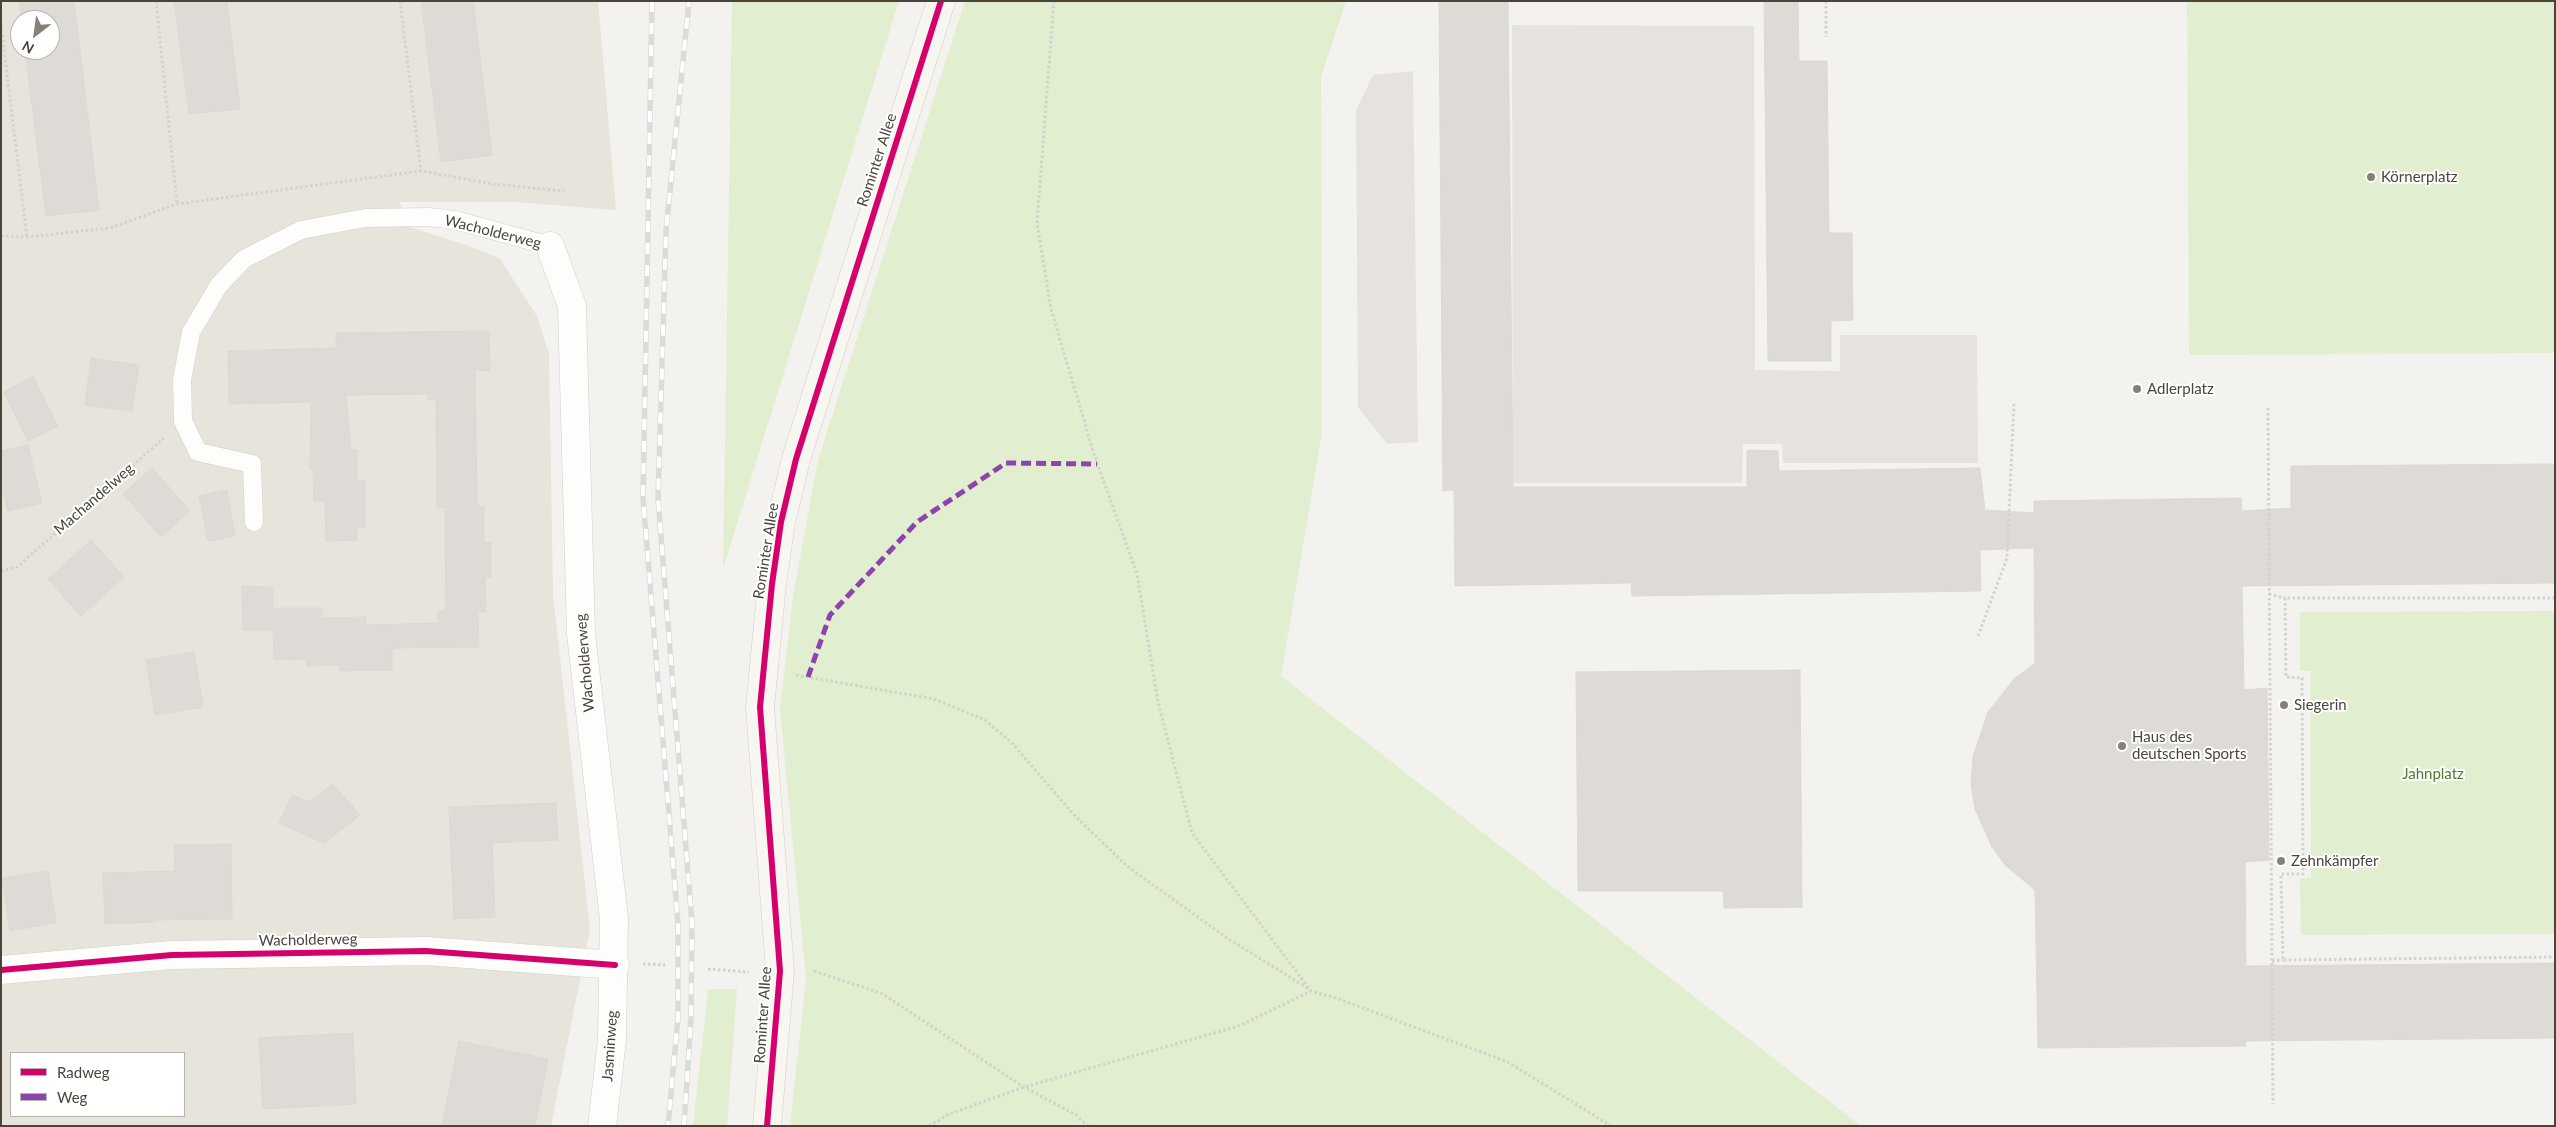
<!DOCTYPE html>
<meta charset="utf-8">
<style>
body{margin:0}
#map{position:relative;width:2556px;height:1127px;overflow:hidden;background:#f4f2ee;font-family:Lato,sans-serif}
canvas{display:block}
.frame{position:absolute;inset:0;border:2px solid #4b4439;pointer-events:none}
.legend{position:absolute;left:10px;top:1052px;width:175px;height:65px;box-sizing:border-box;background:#fff;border:1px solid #b7b4b0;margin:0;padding:6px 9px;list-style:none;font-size:15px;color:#4b4439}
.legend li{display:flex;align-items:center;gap:10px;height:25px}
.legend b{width:25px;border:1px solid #b7b4b0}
.north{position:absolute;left:10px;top:10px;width:50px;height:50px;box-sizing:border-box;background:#fff;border:1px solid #b7b4b0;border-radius:50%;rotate:210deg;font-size:14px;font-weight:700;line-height:20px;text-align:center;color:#4b4439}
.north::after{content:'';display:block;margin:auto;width:18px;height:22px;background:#868178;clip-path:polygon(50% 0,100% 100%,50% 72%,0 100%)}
</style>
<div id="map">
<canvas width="2556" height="1127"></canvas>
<div class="frame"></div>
<ul class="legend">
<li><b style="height:6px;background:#d6006c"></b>Radweg</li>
<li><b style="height:6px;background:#8e44ad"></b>Weg</li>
</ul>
<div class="north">N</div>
</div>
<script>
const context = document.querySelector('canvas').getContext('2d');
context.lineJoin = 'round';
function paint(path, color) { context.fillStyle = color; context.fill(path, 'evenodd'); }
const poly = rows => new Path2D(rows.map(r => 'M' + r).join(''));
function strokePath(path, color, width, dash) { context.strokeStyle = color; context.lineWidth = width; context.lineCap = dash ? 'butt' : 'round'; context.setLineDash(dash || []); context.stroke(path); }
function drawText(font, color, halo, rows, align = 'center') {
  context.font = font + ' Lato,sans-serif'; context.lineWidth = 4; context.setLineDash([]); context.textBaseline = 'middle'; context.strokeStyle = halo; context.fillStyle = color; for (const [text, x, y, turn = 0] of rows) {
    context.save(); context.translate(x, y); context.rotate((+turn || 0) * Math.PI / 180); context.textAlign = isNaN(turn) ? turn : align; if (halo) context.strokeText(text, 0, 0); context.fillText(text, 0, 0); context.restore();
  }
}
paint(poly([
 [1,1,598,1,616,210,515,202,399,202,410,227,475,248,500,259,537,316,549,354,553,594,590,929,551,1126,1,1126],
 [20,20,50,20,50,50,20,50],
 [11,1053,184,1053,184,1116,11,1116]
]), '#e7e4dc');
paint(poly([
 [732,1,899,1,723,569,728,252],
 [965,1,1346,1,1321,77,1322,433,1281,676,1861,1126,790,1126,806,979,780,710,793,596,818,460],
 [2187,1,2555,1,2555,353,2189,355],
 [2555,611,2555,934,2301,935,2300,878,2311,878,2310,671,2300,671,2300,612],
 [708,989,737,989,727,1126,693,1126]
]), '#e1eecf');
paint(poly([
 [1512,25,1754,26,1755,370,1840,371,1840,335,1977,335,1978,463,1783,463,1782,444,1743,444,1742,483,1513,483],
 [1413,71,1418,442,1387,444,1358,407,1356,110,1373,75]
]), '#e6e3df');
const building = poly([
 [19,1,74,1,99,210,46,216,25,50,50,50,50,20,22,20,19,1],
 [174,1,227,1,240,109,189,114,174,1],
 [421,1,473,1,492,155,441,162,421,1],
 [1439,1,1508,1,1513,487,1747,487,1747,450,1778,451,1779,471,1980,468,1985,510,2034,513,2034,501,2241,498,2242,511,2291,508,2291,466,2555,464,2555,583,2242,586,2244,690,2267,688,2269,860,2245,862,2246,966,2555,963,2555,1038,2245,1041,2246,1046,2038,1048,2035,890,2005,865,1992,847,1975,809,1971,784,1973,756,1988,712,2014,679,2035,663,2034,548,1980,550,1981,591,1632,596,1631,583,1455,586,1454,490,1443,491,1439,1],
 [1764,1,1798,1,1799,61,1827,61,1829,233,1852,233,1853,320,1831,321,1831,361,1768,361,1764,1],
 [489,331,490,371,475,370,477,506,484,506,484,542,491,542,491,577,485,577,486,612,478,612,479,647,392,648,392,670,339,671,339,665,306,666,306,659,274,660,273,630,243,630,242,586,273,587,273,608,322,608,322,618,366,617,366,625,438,623,438,611,446,611,445,507,437,508,436,400,428,400,428,394,346,395,351,449,357,450,357,480,365,480,365,528,357,528,357,540,326,541,325,501,314,501,313,470,310,470,311,402,229,404,228,351,336,348,336,333,489,331],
 [91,358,139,365,132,411,85,405,91,358],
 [33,376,58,426,28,441,4,392,33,376],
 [28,445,42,503,8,511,1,483,1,451,28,445],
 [152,468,190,511,161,537,123,494,152,468],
 [227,490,235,536,208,541,199,496,227,490],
 [91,540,124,577,81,616,48,579,91,540],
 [194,652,203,707,155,715,146,660,194,652],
 [1800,670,1802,907,1724,908,1723,891,1578,891,1576,672,1800,670],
 [333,784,360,815,324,843,279,823,292,795,309,802,333,784],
 [556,803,558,840,492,843,495,917,454,919,449,807,556,803],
 [231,844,232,919,153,920,153,922,105,924,103,873,175,871,174,845,231,844],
 [48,871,56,923,10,931,2,878,48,871],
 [353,1033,356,1104,263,1109,259,1038,353,1033],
 [459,1041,548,1059,535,1126,442,1126,459,1041]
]);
paint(building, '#dedbd6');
strokePath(building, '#dcd9d4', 1);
const lane = poly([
 [254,522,252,464,198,452,183,421,182,380,191,332,219,285,244,259,301,230,365,218,428,217,455,220,550,246]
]);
const street = poly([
 [550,246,572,306,581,634,614,919,612,1040,602,1126],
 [1,970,172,955,426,951,615,965]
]);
const secondary = poly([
 [767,1126,780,971,760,707,772,584,781,522,796,459,941,1]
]);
strokePath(lane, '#d2d0cb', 19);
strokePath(street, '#d2d0cb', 29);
strokePath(secondary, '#d3cfc5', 29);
strokePath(poly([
 [156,1,177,204],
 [400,1,421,171],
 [1054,1,1037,223,1051,309,1094,454,1137,574,1158,702,1192,833,1311,991,1336,998,1508,1062,1611,1126],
 [1826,1,1826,37],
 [1,25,27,237],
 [1,236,27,237,110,228,177,204,421,171,493,184,564,191],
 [2268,408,2273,1104],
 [1,571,17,567,164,438],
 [2269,594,2285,598],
 [2555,598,2285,598,2286,677,2302,678,2303,874,2281,874,2283,960,2555,957],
 [1978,636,2007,558,2014,402],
 [796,675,934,699,985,720,1013,744,1073,814,1127,866,1227,938,1309,989],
 [2272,961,2283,960],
 [643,964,665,965],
 [708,969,749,972],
 [814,971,881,993,1024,1087,1076,1115,1088,1126],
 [929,1126,947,1115,1024,1087,1239,1026,1311,991]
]), '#d3d2cc', 3, [2.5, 2.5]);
strokePath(lane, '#fdfdfc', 18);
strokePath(street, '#fdfdfc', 28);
strokePath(secondary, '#f7f6f1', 28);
const rail = poly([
 [652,1,643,498,678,924,678,1017,668,1126],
 [684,1126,691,1019,692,923,658,499,666,231,689,1]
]);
strokePath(rail, '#dbdbda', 5.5);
strokePath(rail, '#fff', 4, [11]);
strokePath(poly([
 [808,677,830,615,917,522,1006,463,1097,464]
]), '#8e44ad', 5, [10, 5]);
strokePath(poly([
 [1,970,172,955,426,951,615,965],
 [767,1126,780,971,760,707,772,584,781,522,796,459,941,1]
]), '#d6006c', 6);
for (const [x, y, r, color] of [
 [2371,177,5,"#868178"],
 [2137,389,5,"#868178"],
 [2284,705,5,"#868178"],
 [2122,746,5,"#868178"],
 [2281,861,5,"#868178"]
]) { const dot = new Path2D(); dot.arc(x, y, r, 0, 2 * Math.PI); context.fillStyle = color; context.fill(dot); strokePath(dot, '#fff', 2); }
drawText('15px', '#4b4439', '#fff', [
 ["Rominter Allee",877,160,-72],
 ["Wacholderweg",493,232,14],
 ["Machandelweg",94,499,-41],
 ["Rominter Allee",766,551,-81],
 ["Wacholderweg",585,663,-95],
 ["Wacholderweg",308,940,-1],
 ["Rominter Allee",763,1015,-86],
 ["Jasminweg",610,1046,-86]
]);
drawText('15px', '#4b4439', '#fff', [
 ["Körnerplatz",2381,177],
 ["Adlerplatz",2147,389],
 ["Siegerin",2294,705],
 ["Haus des",2132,737],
 ["deutschen Sports",2132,754],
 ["Zehnkämpfer",2291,861]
], 'left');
drawText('15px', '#4a7f2a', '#fff', [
 ["Jahnplatz",2433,774]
]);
</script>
